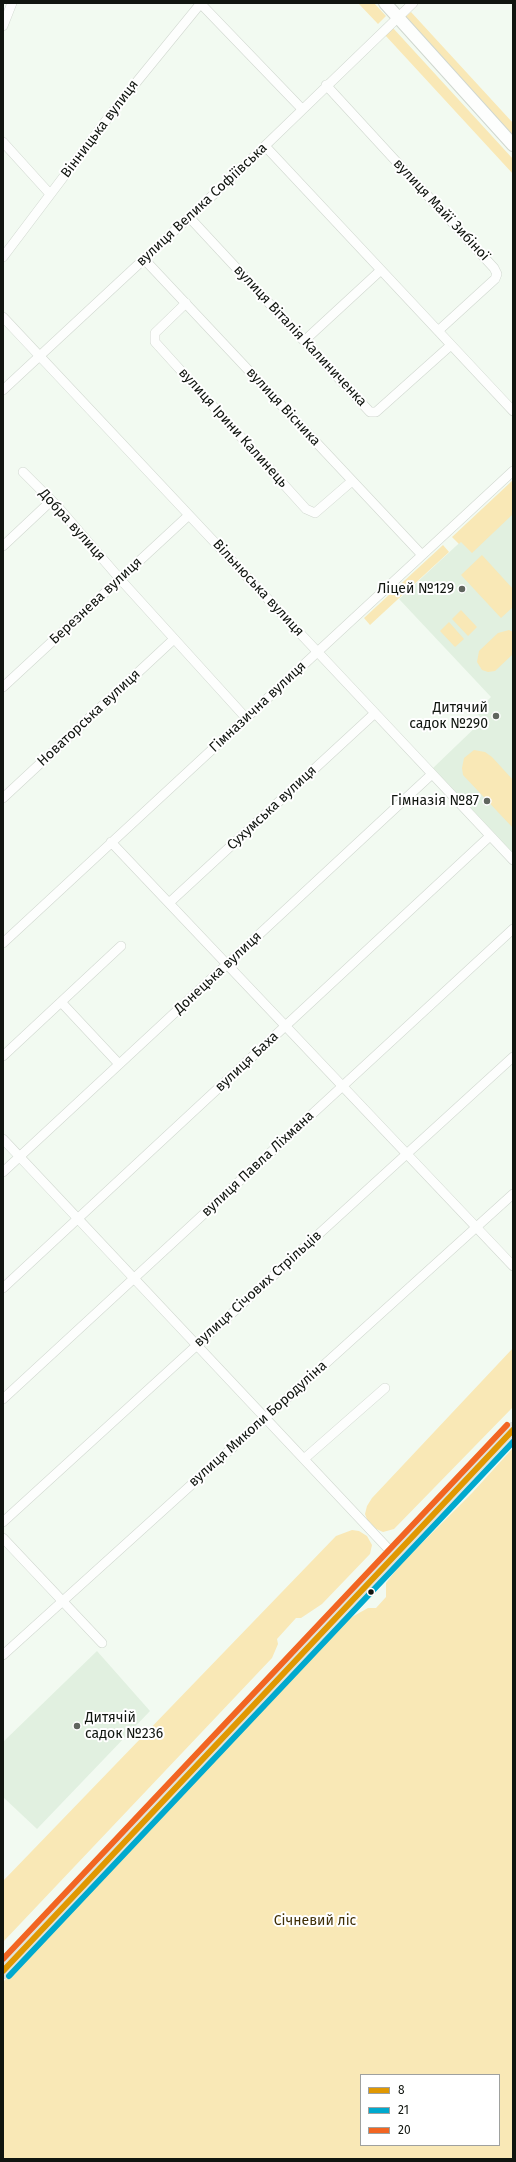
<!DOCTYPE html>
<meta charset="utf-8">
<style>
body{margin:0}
#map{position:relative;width:516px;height:2162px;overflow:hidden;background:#f2faf1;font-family:"Fira Sans",sans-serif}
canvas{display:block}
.frame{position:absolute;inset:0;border:4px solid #10150f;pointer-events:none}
.legend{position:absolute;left:360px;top:2074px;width:140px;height:72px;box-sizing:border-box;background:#fff;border:1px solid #9fa19f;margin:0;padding:5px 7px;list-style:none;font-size:12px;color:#10150f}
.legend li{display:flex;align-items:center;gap:8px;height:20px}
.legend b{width:20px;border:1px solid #9fa19f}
</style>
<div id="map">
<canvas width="516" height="2162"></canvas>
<div class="frame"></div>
<ul class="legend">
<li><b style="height:5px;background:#e09802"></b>8</li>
<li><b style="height:5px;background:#00a9ce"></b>21</li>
<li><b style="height:5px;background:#f26522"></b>20</li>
</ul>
</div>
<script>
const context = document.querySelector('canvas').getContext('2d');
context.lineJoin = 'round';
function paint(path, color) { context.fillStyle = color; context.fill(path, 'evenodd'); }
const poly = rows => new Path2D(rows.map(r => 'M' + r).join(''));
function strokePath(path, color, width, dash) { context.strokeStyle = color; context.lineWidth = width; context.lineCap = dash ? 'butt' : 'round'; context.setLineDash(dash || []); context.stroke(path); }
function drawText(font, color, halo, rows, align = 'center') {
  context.font = font + ' "Fira Sans",sans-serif'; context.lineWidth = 4; context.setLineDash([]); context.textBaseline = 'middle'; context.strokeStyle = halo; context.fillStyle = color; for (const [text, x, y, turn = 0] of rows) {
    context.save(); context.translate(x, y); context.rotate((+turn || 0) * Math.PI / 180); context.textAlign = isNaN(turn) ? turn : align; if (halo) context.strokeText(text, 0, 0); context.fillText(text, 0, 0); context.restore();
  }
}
paint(poly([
 [513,493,513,858,432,769,483,720,476,712,491,697,399,599],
 [97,1651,150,1711,37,1829,3,1797,3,1742]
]), '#e1f0e0');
paint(poly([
 [358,3,374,3,386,16,378,24],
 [411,12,513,123,513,135,405,17],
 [393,28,513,159,513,174,385,35],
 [513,480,513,514,472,553,461,542,459,544,452,537],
 [443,545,449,552,370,625,364,618],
 [482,555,513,589,513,607,501,618,461,575],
 [461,610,477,627,468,636,452,619],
 [449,622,464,639,455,647,440,631],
 [509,630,513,632,513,654,495,671,488,672,482,670,477,662,479,651,498,633],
 [474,750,485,752,492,757,513,780,513,828,463,775,462,768,464,758],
 [513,1348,513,1407,394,1529,383,1532,374,1528,368,1522,365,1514,367,1506,372,1498],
 [513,1448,513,2159,3,2159,3,1982,350,1618,368,1608,376,1608,386,1597,386,1583,400,1565,472,1493],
 [361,2075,499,2075,499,2145,361,2145],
 [352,1530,359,1531,367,1536,372,1545,370,1554,322,1604,301,1618,296,1618,277,1639,278,1644,272,1658,3,1942,3,1881,336,1536]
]), '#f9e8b6');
const minor = poly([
 [200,3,302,109],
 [3,26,12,3],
 [326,85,494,268,497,274,495,279,438,331],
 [3,142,50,194],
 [265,146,513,411],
 [189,217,370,412,376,412,451,345],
 [3,257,117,106,201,3],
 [144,259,422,555],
 [186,303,155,333,155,342,306,509,315,513,352,481],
 [3,317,513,860],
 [304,341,381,270],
 [3,390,242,168,413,3],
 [23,472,58,507,120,579,246,718],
 [3,546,51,501],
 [3,687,189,515],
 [3,798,174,639],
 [111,842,513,1266],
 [169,903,375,713],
 [3,943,513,471],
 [61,1002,119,1064],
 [3,1056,121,946],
 [3,1139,395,1556],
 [3,1172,432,774],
 [3,1288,490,836],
 [3,1399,513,929],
 [304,1459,385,1388],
 [3,1522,513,1057],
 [3,1538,102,1643],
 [3,1655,513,1194]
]);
const tertiary = poly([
 [385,3,513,145]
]);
const primary = poly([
 [3,1971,513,1430]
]);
strokePath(minor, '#d0d7cf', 10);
strokePath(tertiary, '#d0d7cf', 14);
strokePath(primary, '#cfd3cf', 16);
strokePath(minor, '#fdfefd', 9);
strokePath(tertiary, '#fdfefd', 12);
strokePath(primary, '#e1e3db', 15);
strokePath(poly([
 [3,1971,513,1430]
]), '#e09802', 6);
strokePath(poly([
 [9,1976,513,1442]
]), '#00a9ce', 6);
strokePath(poly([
 [3,1959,507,1425]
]), '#f26522', 6);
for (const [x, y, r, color] of [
 [462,589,4,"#5f655e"],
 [496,716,4,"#5f655e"],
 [487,801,4,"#5f655e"],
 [371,1592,3.5,"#10150f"],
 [77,1726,4,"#5f655e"]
]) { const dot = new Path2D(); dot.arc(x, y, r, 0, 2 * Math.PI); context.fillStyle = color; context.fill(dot); strokePath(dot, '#fff', 1.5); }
drawText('14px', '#10150f', '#fff', [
 ["Вінницька вулиця",100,129,-53],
 ["вулиця Велика Софіївська",202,205,-43],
 ["вулиця Майї Зибіної",441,210,47],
 ["вулиця Віталія Калиниченка",300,336,47],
 ["вулиця Вісника",283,407,47],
 ["вулиця Ірини Калинець",233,428,48],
 ["Добра вулиця",72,525,48],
 ["Вільнюська вулиця",258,588,47],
 ["Березнева вулиця",96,601,-43],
 ["Гімназична вулиця",258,707,-43],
 ["Новаторська вулиця",89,718,-43],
 ["Сухумська вулиця",272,808,-43],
 ["Донецька вулиця",218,973,-43],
 ["вулиця Баха",247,1062,-43],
 ["вулиця Павла Ліхмана",258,1164,-43],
 ["вулиця Січових Стрільців",258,1289,-42],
 ["вулиця Миколи Бородуліна",258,1424,-42]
]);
drawText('14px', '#10150f', '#fff', [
 ["Ліцей №129",454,589],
 ["Дитячий",488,708],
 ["садок №290",488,724],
 ["Гімназія №87",479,801],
 ["Дитячій",85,1718,"left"],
 ["садок №236",85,1734,"left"]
], 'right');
drawText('14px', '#3f2f07', '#fff', [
 ["Січневий ліс",315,1921]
]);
</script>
